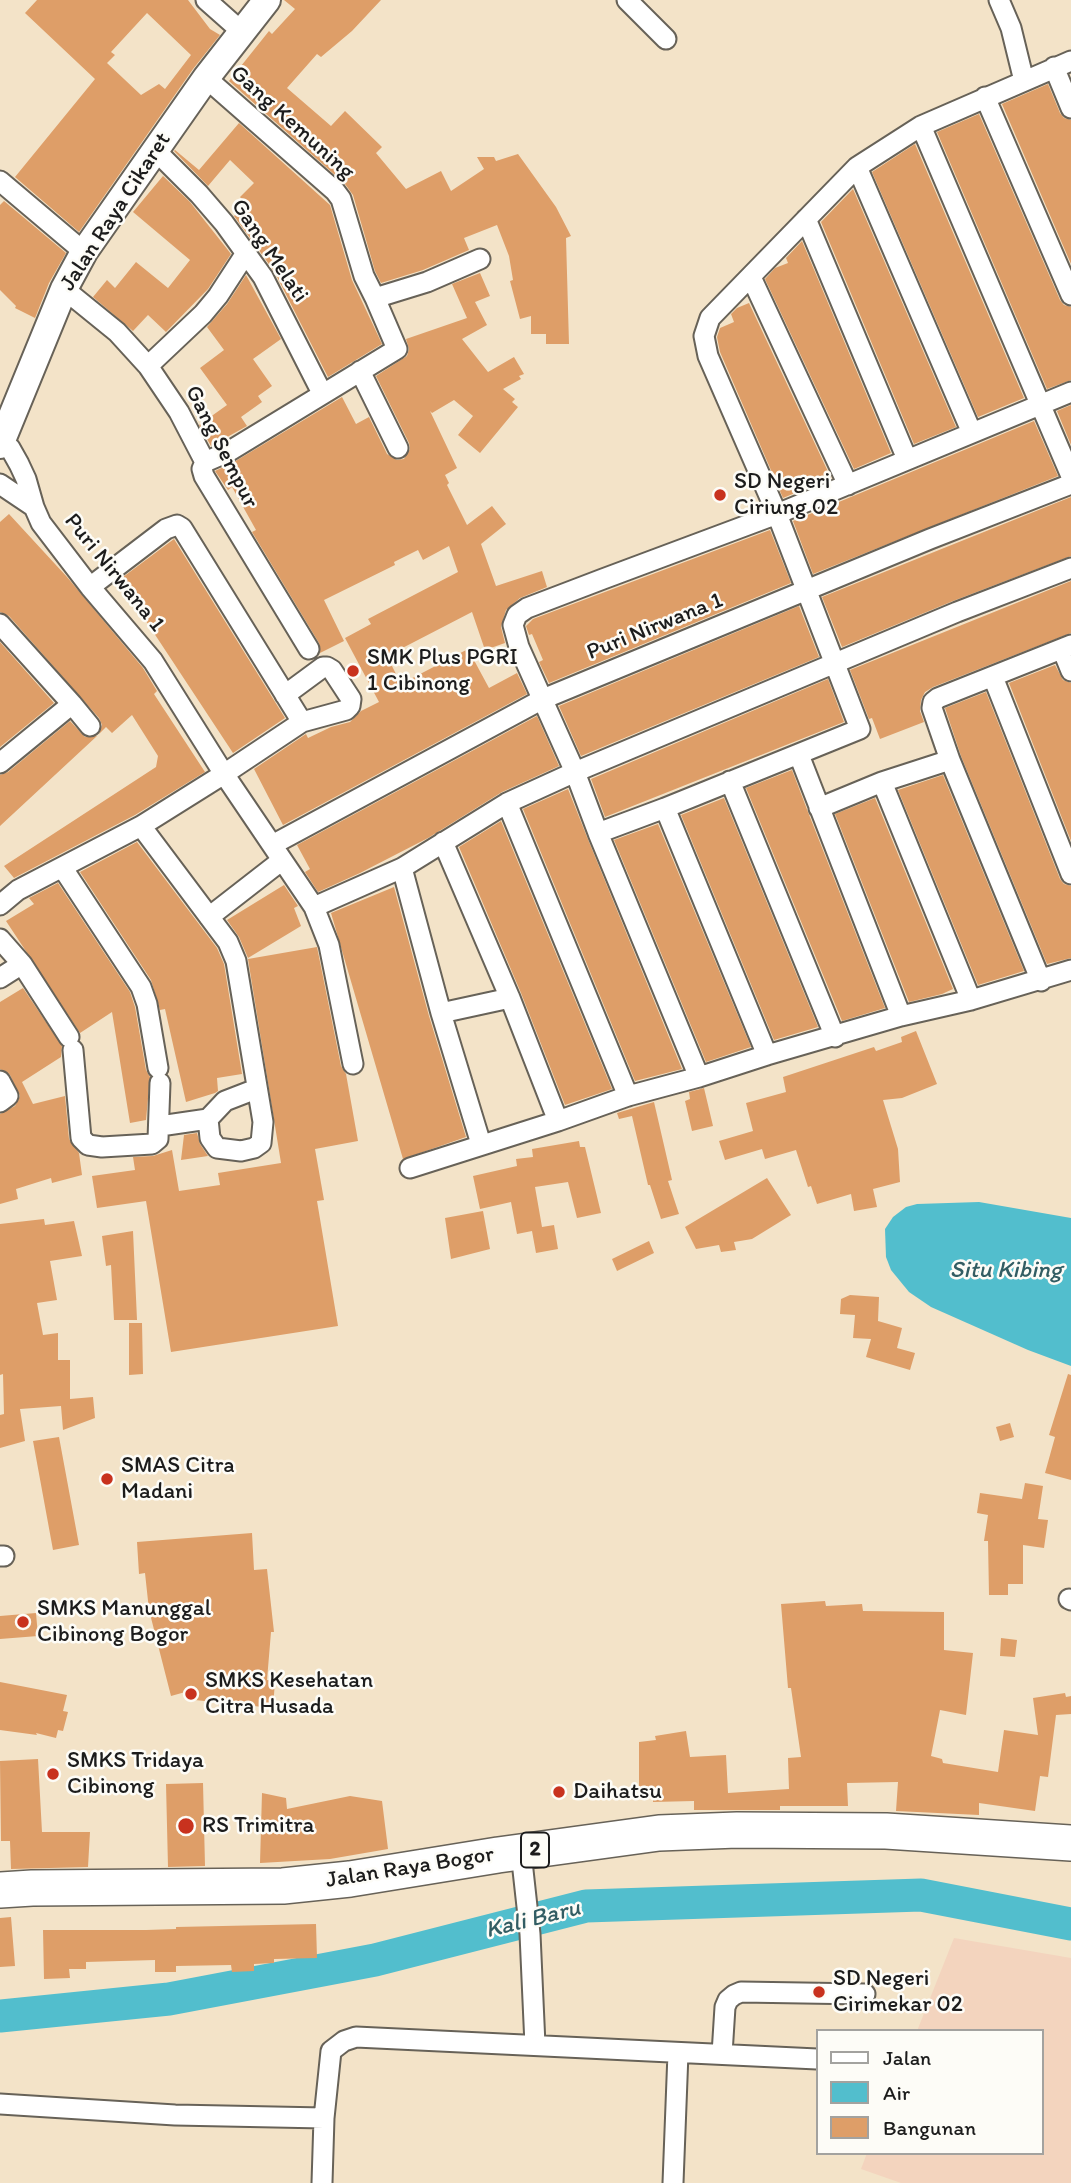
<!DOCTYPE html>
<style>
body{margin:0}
#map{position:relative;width:1071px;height:2183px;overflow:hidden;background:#f3e3c8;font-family:Itim,sans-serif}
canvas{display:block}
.legend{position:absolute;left:816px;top:2029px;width:228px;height:126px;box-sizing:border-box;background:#fdfcf7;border:2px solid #a3a29f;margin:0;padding:9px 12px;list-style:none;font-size:21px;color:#1c1c1c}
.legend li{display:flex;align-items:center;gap:14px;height:35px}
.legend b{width:35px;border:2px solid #a3a29f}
</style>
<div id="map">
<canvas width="1071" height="2183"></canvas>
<ul class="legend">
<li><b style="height:9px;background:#fff"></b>Jalan</li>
<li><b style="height:19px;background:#52becd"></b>Air</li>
<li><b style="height:19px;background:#de9e68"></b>Bangunan</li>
</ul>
</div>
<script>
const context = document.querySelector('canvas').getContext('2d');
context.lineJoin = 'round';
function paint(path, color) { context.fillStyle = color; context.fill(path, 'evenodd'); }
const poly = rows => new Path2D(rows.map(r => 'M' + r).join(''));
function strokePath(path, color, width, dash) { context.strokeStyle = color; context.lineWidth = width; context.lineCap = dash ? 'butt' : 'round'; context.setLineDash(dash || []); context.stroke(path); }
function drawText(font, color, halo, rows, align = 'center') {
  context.font = font + ' Itim,sans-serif'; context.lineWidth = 5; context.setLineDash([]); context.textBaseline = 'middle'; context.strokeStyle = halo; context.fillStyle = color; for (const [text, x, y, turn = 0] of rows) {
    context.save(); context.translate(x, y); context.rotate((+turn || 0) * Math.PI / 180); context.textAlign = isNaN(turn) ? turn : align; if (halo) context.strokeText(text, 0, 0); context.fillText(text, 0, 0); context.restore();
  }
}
paint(poly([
 [954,1938,1071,1958,1071,2183,901,2183,861,2169,867,2153,1041,2153,1041,2031,917,2031]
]), '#f3d4be');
paint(poly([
 [979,1202,1071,1218,1071,1366,1028,1350,931,1307,909,1292,891,1270,886,1257,885,1229,893,1217,906,1207,917,1204]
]), '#52becd');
strokePath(poly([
 [0,2016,169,1999,375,1960,586,1906,921,1895,1071,1924]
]), '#52becd', 33);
paint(poly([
 [37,0,188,0,210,29,220,35,193,69,79,232,15,177,95,79,25,13],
 [147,13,191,55,165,89,159,84,141,95,107,63,115,55,111,52],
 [284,0,381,0,352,31,321,57,317,54,287,88,331,126,345,111,382,147,376,153,406,189,441,171,451,191,484,169,477,157,494,157,496,161,518,154,556,207,571,236,566,238,569,344,546,344,546,334,531,334,531,316,520,319,510,281,513,280,509,256,497,225,464,238,469,250,423,270,381,283,375,271,353,195,345,184,229,81,269,31,272,34,295,9],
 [1048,84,1060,113,1064,118,1071,120,1071,264,1002,104],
 [979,114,1060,300,1064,305,1071,307,1071,380,1047,389,937,132],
 [239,123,330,205,352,280,382,344,328,377,274,271,234,216,246,204,240,197,254,183,230,160,208,186,174,151,175,150,199,170],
 [915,144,1024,398,978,417,872,172],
 [163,176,190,202,231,254,208,289,166,332,148,315,133,331,93,297,107,280,115,288,136,262,168,288,190,260,133,212],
 [853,189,956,427,914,444,821,222],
 [4,201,66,253,49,283,35,318,15,308,16,306,0,290,0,205],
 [802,241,891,453,854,469,765,279,775,268,788,263,786,258],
 [480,273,490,296,475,302,487,325,462,339,488,372,514,357,524,374,519,376,521,379,503,389,515,399,512,402,518,407,480,453,458,435,473,416,454,400,432,413,430,411,457,468,445,475,449,483,447,485,467,525,492,506,506,524,481,544,496,586,542,571,547,587,520,598,506,610,501,627,505,643,485,650,472,612,387,656,401,684,468,649,489,688,517,673,527,694,283,825,254,769,306,734,308,738,331,727,350,722,361,711,379,702,345,638,371,624,368,619,458,572,449,546,423,560,418,550,394,562,395,565,324,600,344,641,320,653,319,643,252,532,256,530,232,487,228,490,215,471,234,462,342,397,356,424,369,417,387,454,397,460,404,459,410,449,409,443,376,376,407,356,409,349,406,339,467,318,452,284],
 [246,275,281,339,253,359,272,386,258,396,262,402,241,417,247,426,211,446,199,425,227,405,200,368,224,350,207,327,227,304],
 [749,303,831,478,783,498,720,352,717,337,720,328,734,322,731,314,737,308],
 [1071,405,1071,445,1057,411],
 [1034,421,1058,476,813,574,793,521],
 [1071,497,1071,556,953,601,842,647,822,597],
 [9,514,67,577,143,668,157,691,154,694,205,772,135,815,14,878,4,866,156,767,158,756,132,715,112,733,106,727,99,734,102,725,99,718,9,616,0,612,0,522],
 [770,530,791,583,549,683,539,662,543,660,532,634,529,635,526,626,533,619],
 [174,539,285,718,233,753,119,580],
 [1071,581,1071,633,933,687,925,692,921,700,920,711,924,722,880,739,872,718,869,719,850,670],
 [799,606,819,657,581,756,559,706],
 [0,642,54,703,0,747],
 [1055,665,1063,680,1071,683,1071,841,1009,683],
 [828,679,844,722,605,817,591,779],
 [986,692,1060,879,1064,884,1071,886,1071,958,1047,964,961,756,945,708],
 [537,716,559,766,502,792,428,838,360,873,318,892,305,872,310,869,297,845],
 [70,721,85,737,97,736,0,826,0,775,8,772],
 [792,770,808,812,885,1008,842,1021,746,788],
 [943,775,1024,971,978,985,898,790],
 [568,789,587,837,682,1069,635,1081,523,809],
 [724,798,818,1027,774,1040,681,815],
 [875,798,953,989,942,994,909,1002,835,814],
 [501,821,612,1089,565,1105,521,993,459,847],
 [658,824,751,1047,706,1062,614,840],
 [137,842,217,948,224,964,242,1074,217,1078,218,1091,215,1093,186,1102,165,1009,160,1010,151,980,80,872],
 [58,883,130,992,135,1007,146,1070,150,1077,146,1120,130,1123,112,1012,80,1033,6,921,34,904,29,898],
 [284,885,298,906,294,908,301,926,248,958,239,937,227,920],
 [394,887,429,1016,466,1137,403,1159,331,913],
 [317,947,341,1066,346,1074,358,1141,315,1149,324,1200,317,1201,338,1326,171,1352,146,1201,97,1208,92,1176,135,1170,133,1157,153,1156,172,1150,179,1191,220,1185,218,1173,281,1163,248,959],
 [23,988,62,1046,61,1057,22,1082,33,1104,65,1096,69,1139,79,1153,82,1175,52,1183,51,1178,16,1189,18,1199,0,1204,0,1114,15,1106,20,1096,10,1075,0,1069,0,1002],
 [916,1031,937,1084,902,1098,883,1100,898,1149,900,1182,873,1189,877,1207,854,1211,851,1194,817,1204,811,1186,808,1187,796,1150,765,1159,762,1149,725,1160,719,1141,753,1131,746,1103,786,1092,783,1077,874,1047,876,1051,902,1042,901,1037],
 [704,1088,713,1126,692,1131,685,1101,690,1099,689,1092],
 [654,1102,672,1180,668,1181,679,1214,661,1219,650,1185,648,1185,632,1116,619,1119,617,1113],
 [197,1133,200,1144,208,1156,181,1160,184,1135],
 [579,1141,580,1147,585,1147,601,1213,577,1218,568,1182,535,1187,542,1227,554,1225,558,1249,536,1253,532,1231,517,1234,511,1202,480,1209,473,1176,517,1166,516,1159,533,1157,532,1149],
 [767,1178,791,1215,752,1239,734,1242,736,1250,721,1252,719,1245,696,1249,685,1227],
 [483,1211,490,1249,451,1259,445,1218],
 [44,1219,45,1225,74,1221,82,1256,50,1261,57,1300,37,1303,43,1335,58,1333,58,1360,70,1360,70,1399,93,1397,95,1418,63,1430,61,1406,20,1409,25,1441,0,1448,0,1415,4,1414,3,1374,0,1375,0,1224],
 [133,1231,137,1320,114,1320,111,1265,106,1266,102,1236],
 [649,1241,654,1253,617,1271,612,1259],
 [850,1295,879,1297,878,1321,902,1328,897,1348,915,1353,910,1370,866,1357,871,1339,853,1338,855,1315,840,1314,841,1299],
 [129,1323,142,1323,143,1374,129,1375],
 [1068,1374,1071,1375,1071,1480,1045,1473,1055,1437,1049,1435],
 [1010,1423,1014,1437,1000,1441,996,1427],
 [59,1437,79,1545,53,1550,33,1441],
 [1025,1483,1043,1486,1038,1519,1048,1520,1044,1548,1023,1545,1023,1584,1008,1584,1008,1595,989,1595,988,1541,984,1541,988,1515,977,1513,980,1493,1022,1499],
 [252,1533,254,1570,267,1569,274,1632,271,1632,267,1680,275,1681,273,1708,195,1700,196,1689,171,1696,149,1610,145,1573,139,1574,137,1542],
 [825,1601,826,1606,862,1604,863,1611,944,1612,944,1650,973,1653,966,1715,940,1710,931,1756,942,1759,943,1763,998,1772,1004,1730,1038,1735,1033,1698,1065,1693,1066,1697,1071,1696,1071,1714,1056,1715,1048,1777,1040,1776,1035,1811,979,1803,979,1815,896,1811,898,1782,847,1783,848,1806,780,1806,780,1810,694,1810,694,1801,653,1802,653,1787,639,1787,639,1742,656,1740,655,1736,686,1731,690,1757,726,1755,728,1793,789,1789,788,1758,801,1757,791,1688,788,1688,781,1604],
 [36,1613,38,1636,0,1639,0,1616],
 [1001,1638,1017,1640,1015,1657,1000,1656],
 [0,1682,67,1695,63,1711,68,1712,63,1731,58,1730,56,1738,36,1733,37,1735,0,1730],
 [38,1759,42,1832,90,1832,88,1867,11,1869,10,1841,1,1841,0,1761],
 [203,1783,205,1866,168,1867,166,1784],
 [262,1793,286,1798,287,1809,350,1796,382,1801,388,1849,330,1859,260,1863],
 [11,1917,15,1966,0,1967,0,1918],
 [316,1924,317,1958,274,1959,274,1963,254,1964,254,1971,232,1972,231,1965,176,1966,176,1972,155,1972,155,1960,86,1962,86,1969,69,1969,70,1978,44,1979,43,1930,146,1930,176,1929,176,1927]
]), '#de9e68');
const street = poly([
 [206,0,241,31],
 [627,0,666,39],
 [999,0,1011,28,1024,81],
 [1054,67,1071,108],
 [206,78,335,191,341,199,364,276,375,298,427,282,480,259],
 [985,97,1071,295],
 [921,126,1071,476],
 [154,149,199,194,224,223,263,277,322,393],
 [857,167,972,433],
 [0,181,84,252],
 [806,219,907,459],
 [751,277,848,485],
 [64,289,117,332,148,366,179,412,205,462,202,469,204,476,309,649],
 [148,366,203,314,218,296,246,253],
 [360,371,398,448],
 [0,439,10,448,19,464,26,479,34,507,41,523,90,587,153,661,224,774,314,907,329,945,353,1064],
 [205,462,228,452,397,349,375,298],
 [0,484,34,507],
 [0,624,72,704,90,726],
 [1062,649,1071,671],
 [993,677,1071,874],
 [285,695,323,667,327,667,332,670,351,699,350,706,346,710,302,722],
 [799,755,901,1016],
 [0,763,72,704],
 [730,781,835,1037],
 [882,782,971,1000],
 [507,803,628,1096],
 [665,808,767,1055],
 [819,808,882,782,950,760],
 [141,826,228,942,236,961,263,1122,261,1143,254,1148,241,1151,217,1148,210,1138,208,1119],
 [598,833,665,808,860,729,777,514,708,356,704,336,710,318,857,167,921,126,1071,61],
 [443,842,510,998,558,1121],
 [272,845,543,699,930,539,1071,484],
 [62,867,141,987,147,1004,158,1068],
 [402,868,441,1013,481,1144],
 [0,905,18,890,141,826,224,774,302,722,182,528,177,525,166,529,90,587],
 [314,907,402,868,507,803,575,772,957,612,1071,568],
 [209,917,281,861],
 [0,939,22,964,0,978],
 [22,964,69,1037],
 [1041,981,950,760,932,708,933,702,938,698,1071,645],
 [441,1013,510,998],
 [73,1050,81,1138,88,1145,102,1147,152,1144,158,1139,160,1083],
 [699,1077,598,833,575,772,519,647,513,625,517,615,527,608,603,579,777,514,1071,392],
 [0,1081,8,1096,0,1102],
 [208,1119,225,1101,256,1089],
 [160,1126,208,1119],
 [410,1168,558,1121,628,1096,699,1077,767,1055,901,1016,971,1000,1071,970],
 [0,1556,4,1556],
 [1069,1599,1071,1600],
 [521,1852,530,1934,535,2045],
 [722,2054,725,2007,728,2000,734,1995,741,1992,865,1994],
 [0,2104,175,2115,324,2118],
 [322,2183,324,2118,331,2051,344,2041,356,2037,817,2059],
 [673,2183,678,2053]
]);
const secondary = poly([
 [0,445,64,289,84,252,206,78,267,0]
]);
const highway = poly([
 [0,1890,32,1888,283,1886,350,1879,498,1855,659,1833,737,1830,886,1831,1071,1843]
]);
strokePath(street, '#676258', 23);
strokePath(secondary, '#676258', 30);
strokePath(highway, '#676258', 38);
strokePath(street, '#fff', 19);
strokePath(secondary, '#fff', 26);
strokePath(highway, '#fff', 35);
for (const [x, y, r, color] of [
 [720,495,7,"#c8321e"],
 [353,671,7,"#c8321e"],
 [107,1479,7,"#c8321e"],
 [23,1622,7,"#c8321e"],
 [191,1694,7,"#c8321e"],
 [53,1774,7,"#c8321e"],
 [559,1792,7,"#c8321e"],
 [186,1826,9,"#c8321e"],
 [819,1992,7,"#c8321e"]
]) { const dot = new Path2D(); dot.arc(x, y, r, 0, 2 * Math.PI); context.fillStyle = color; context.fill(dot); strokePath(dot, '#fdfcf7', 2.5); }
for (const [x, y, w] of [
 [535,1850,28]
]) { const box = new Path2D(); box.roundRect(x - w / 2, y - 17.5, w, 35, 5); context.fillStyle = '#fdfcf7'; context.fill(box); strokePath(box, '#1c1c1c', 2); }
drawText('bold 21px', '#1c1c1c', null, [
 ["2",535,1850]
]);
drawText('23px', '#1c1c1c', '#fdfcf7', [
 ["Gang Kemuning",292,123,42],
 ["Jalan Raya Cikaret",116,212,-57],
 ["Gang Melati",269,251,56],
 ["Gang Sempur",221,447,63],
 ["Puri Nirwana 1",114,573,51],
 ["Puri Nirwana 1",655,627,-22],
 ["Jalan Raya Bogor",410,1868,-9]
]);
drawText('23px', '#1c1c1c', '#fdfcf7', [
 ["SD Negeri",734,482],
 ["Ciriung 02",734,508],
 ["SMK Plus PGRI",367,658],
 ["1 Cibinong",367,684],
 ["SMAS Citra",121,1466],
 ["Madani",121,1492],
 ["SMKS Manunggal",37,1609],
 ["Cibinong Bogor",37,1635],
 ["SMKS Kesehatan",205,1681],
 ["Citra Husada",205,1707],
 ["SMKS Tridaya",67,1761],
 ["Cibinong",67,1787],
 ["Daihatsu",573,1792],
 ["RS Trimitra",202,1826],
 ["SD Negeri",833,1979],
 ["Cirimekar 02",833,2005]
], 'left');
drawText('italic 24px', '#325d63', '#fdfcf7', [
 ["Situ Kibing",1006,1271],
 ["Kali Baru",533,1920,-14]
]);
</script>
